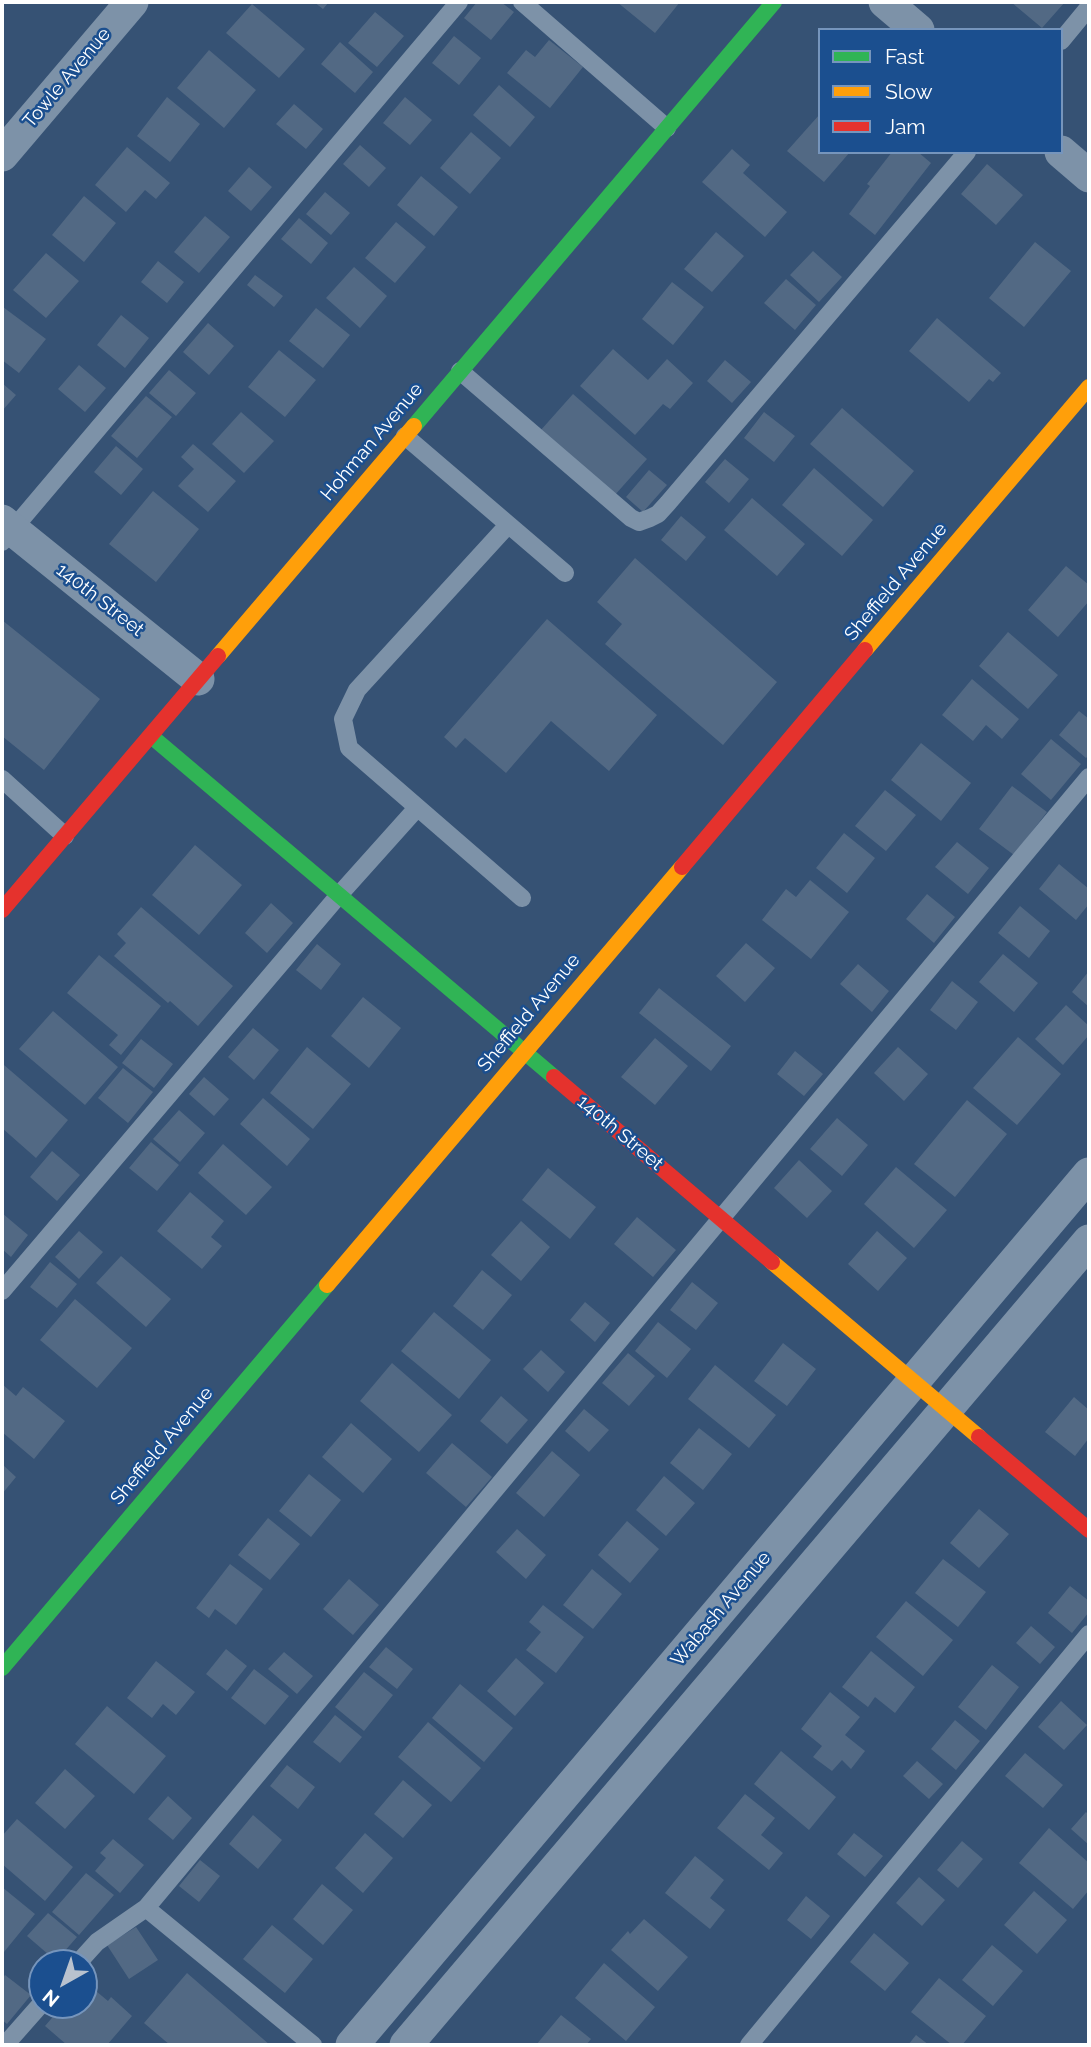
<!DOCTYPE html>
<style>
body{margin:0}
#map{position:relative;width:1091px;height:2047px;overflow:hidden;background:#365274;font-family:Raleway,sans-serif}
canvas{display:block}
.frame{position:absolute;inset:0;border:4px solid #fff;pointer-events:none}
.legend{position:absolute;left:818px;top:28px;width:245px;height:126px;box-sizing:border-box;background:#1b4f8f;border:2px solid #7695bc;margin:0;padding:9px 12px;list-style:none;font-size:21px;color:#fff}
.legend li{display:flex;align-items:center;gap:14px;height:35px}
.legend b{width:35px;border:2px solid #7695bc}
.north{position:absolute;left:28px;top:1949px;width:70px;height:70px;box-sizing:border-box;background:#1b4f8f;border:2px solid #7695bc;border-radius:50%;rotate:220deg;font-size:19px;font-weight:700;line-height:28px;text-align:center;color:#fff}
.north::after{content:'';display:block;margin:auto;width:24px;height:32px;background:#b9c2ce;clip-path:polygon(50% 0,100% 100%,50% 72%,0 100%)}
</style>
<div id="map">
<canvas width="1091" height="2047"></canvas>
<div class="frame"></div>
<ul class="legend">
<li><b style="height:9px;background:#30b455"></b>Fast</li>
<li><b style="height:9px;background:#ff9f0a"></b>Slow</li>
<li><b style="height:9px;background:#e5322d"></b>Jam</li>
</ul>
<div class="north">N</div>
</div>
<script>
const context = document.querySelector('canvas').getContext('2d');
context.lineJoin = 'round';
function paint(path, color) { context.fillStyle = color; context.fill(path, 'evenodd'); }
const poly = rows => new Path2D(rows.map(r => 'M' + r).join(''));
function strokePath(path, color, width, dash) { context.strokeStyle = color; context.lineWidth = width; context.lineCap = dash ? 'butt' : 'round'; context.setLineDash(dash || []); context.stroke(path); }
function drawText(font, color, halo, rows, align = 'center') {
  context.font = font + ' Raleway,sans-serif'; context.lineWidth = 5; context.setLineDash([]); context.textBaseline = 'middle'; context.strokeStyle = halo; context.fillStyle = color; for (const [text, x, y, turn = 0] of rows) {
    context.save(); context.translate(x, y); context.rotate((+turn || 0) * Math.PI / 180); context.textAlign = isNaN(turn) ? turn : align; if (halo) context.strokeText(text, 0, 0); context.fillText(text, 0, 0); context.restore();
  }
}
paint(poly([
 [314,2,329,2,323,9],
 [477,2,501,2,514,12,491,40,464,18],
 [617,2,680,2,655,33],
 [1011,2,1065,2,1042,28],
 [252,4,305,49,279,78,226,33],
 [375,12,404,36,377,67,348,43],
 [454,36,481,58,459,85,432,63],
 [549,40,583,67,550,108,507,73,526,50,535,57],
 [340,42,373,72,355,93,321,64],
 [209,50,256,90,224,128,177,88],
 [499,85,535,117,510,147,473,115],
 [167,97,200,124,170,162,137,136],
 [405,97,432,120,410,145,383,123],
 [294,104,323,129,306,149,276,124],
 [820,114,820,152,850,152,824,182,787,151],
 [471,132,501,158,470,194,440,168],
 [360,145,386,168,369,187,343,164],
 [127,147,170,183,156,199,145,190,126,212,95,185],
 [732,149,750,165,743,173,787,212,765,237,702,182],
 [892,152,918,152,931,163,875,235,849,214,870,186,867,184],
 [987,164,1023,195,996,225,961,194],
 [249,167,272,187,251,211,228,191],
 [421,176,458,207,434,236,397,205],
 [325,192,350,213,331,235,306,214],
 [84,196,116,223,84,262,52,235],
 [205,216,230,237,199,273,174,252],
 [299,218,328,243,311,264,281,239],
 [396,222,426,247,395,283,365,258],
 [716,232,744,256,712,292,684,269],
 [1035,242,1071,271,1024,327,989,298],
 [813,251,842,277,819,302,790,275],
 [46,253,79,281,46,318,13,290],
 [158,261,184,282,167,303,141,282],
 [354,267,387,296,360,328,326,298],
 [255,275,283,296,274,307,247,285],
 [786,279,816,305,795,330,764,303],
 [672,282,704,307,673,345,642,319],
 [3,307,46,339,19,373,2,360],
 [316,308,350,335,323,368,289,341],
 [121,315,149,338,125,368,97,345],
 [937,318,1001,373,993,382,989,379,969,402,909,351],
 [208,323,234,346,209,375,183,352],
 [613,349,648,380,667,359,693,383,670,409,663,404,635,435,580,386],
 [279,350,316,380,285,417,248,387],
 [725,360,751,382,732,403,707,381],
 [79,365,106,388,85,412,58,389],
 [169,370,196,393,176,416,149,393],
 [2,383,16,395,2,411],
 [573,394,647,459,614,496,540,431],
 [146,396,172,417,137,458,111,436],
 [842,408,914,471,883,507,810,444],
 [241,412,274,441,244,473,212,444],
 [764,412,795,436,774,462,744,438],
 [193,444,236,481,208,512,178,486,194,469,181,457],
 [116,446,143,469,121,495,94,472],
 [725,459,749,479,729,503,705,482],
 [814,468,873,520,842,556,782,505],
 [649,470,667,485,643,512,626,497],
 [153,491,199,529,156,582,109,544],
 [752,498,805,544,777,576,724,530],
 [681,516,706,537,686,561,661,540],
 [635,558,777,682,723,745,605,644,622,624,597,602],
 [1066,566,1089,585,1089,601,1058,637,1028,610],
 [547,619,657,715,609,771,551,721,506,773,465,738,456,748,444,737],
 [2,620,100,699,44,770,2,736],
 [1008,632,1058,675,1028,709,979,666],
 [972,679,1019,719,1002,739,986,725,973,741,942,715],
 [1079,711,1089,719,1089,755,1086,758,1059,735],
 [1051,739,1081,764,1051,800,1021,774],
 [921,743,971,783,941,821,891,780],
 [1012,786,1047,812,1014,855,979,829],
 [885,790,916,815,886,851,855,826],
 [844,833,875,858,847,893,816,868],
 [957,842,989,868,968,894,935,867],
 [195,845,242,885,199,935,152,895],
 [1059,864,1089,889,1089,904,1076,920,1039,889],
 [810,880,849,912,811,959,762,920,786,889,796,897],
 [927,894,955,917,934,943,906,919],
 [271,903,293,923,267,953,245,933],
 [1020,906,1050,931,1029,958,998,933],
 [141,907,233,986,198,1026,170,1001,168,1003,114,956,126,943,117,934],
 [746,943,775,968,745,1002,716,976],
 [317,944,341,964,321,990,296,970],
 [1003,954,1038,983,1014,1012,979,982],
 [99,955,161,1006,121,1055,109,1045,118,1035,67,993],
 [858,964,889,991,872,1012,840,984],
 [1089,971,1089,1007,1072,992],
 [952,981,978,1002,956,1030,930,1010],
 [659,988,731,1046,711,1071,639,1013],
 [363,997,401,1028,369,1068,331,1036],
 [1066,1005,1089,1026,1089,1035,1063,1065,1035,1039],
 [53,1011,118,1067,85,1105,19,1049],
 [253,1028,279,1050,254,1080,228,1057],
 [1018,1037,1061,1074,1017,1125,973,1088],
 [655,1038,688,1066,655,1105,621,1077],
 [141,1039,173,1064,154,1088,122,1063],
 [307,1047,351,1084,313,1129,270,1093],
 [898,1047,928,1074,904,1101,874,1073],
 [795,1051,823,1074,804,1096,777,1074],
 [4,1065,68,1120,36,1158,2,1128,2,1068],
 [123,1068,153,1092,128,1123,98,1098],
 [204,1077,229,1099,214,1116,189,1094],
 [263,1098,310,1139,287,1166,240,1124],
 [967,1100,1007,1134,955,1197,914,1164],
 [179,1110,205,1133,180,1162,153,1139],
 [837,1118,868,1145,842,1176,810,1149],
 [151,1142,179,1165,157,1191,129,1168],
 [223,1144,272,1187,246,1215,198,1173],
 [52,1151,80,1175,57,1201,30,1177],
 [799,1160,832,1191,807,1218,774,1188],
 [896,1167,947,1210,914,1248,864,1204],
 [548,1168,596,1207,570,1239,522,1200],
 [190,1192,224,1221,211,1237,222,1246,202,1269,157,1231],
 [2,1213,28,1235,11,1257,2,1249],
 [637,1217,676,1250,653,1277,614,1244],
 [521,1221,550,1247,521,1281,491,1255],
 [79,1231,103,1252,79,1279,55,1257],
 [877,1231,907,1258,878,1291,848,1264],
 [121,1256,171,1299,146,1327,96,1283],
 [50,1262,77,1284,57,1308,30,1287],
 [482,1270,512,1295,483,1330,453,1306],
 [692,1282,718,1303,696,1330,670,1310],
 [75,1299,132,1348,97,1388,40,1340],
 [585,1302,610,1323,595,1342,570,1320],
 [434,1312,491,1360,459,1399,401,1351],
 [658,1322,691,1349,667,1378,635,1351],
 [783,1343,816,1369,787,1406,754,1381],
 [541,1350,565,1372,548,1392,523,1369],
 [628,1353,655,1376,629,1406,602,1383],
 [392,1363,452,1415,419,1452,360,1401],
 [715,1365,776,1415,749,1448,688,1399],
 [2,1384,16,1396,23,1387,65,1421,34,1459,2,1432],
 [501,1396,528,1420,507,1444,480,1421],
 [1074,1397,1089,1410,1089,1438,1075,1456,1045,1432],
 [584,1409,609,1430,589,1452,565,1431],
 [351,1423,392,1459,363,1493,322,1457],
 [699,1428,732,1454,703,1490,670,1463],
 [452,1443,492,1477,466,1507,426,1473],
 [552,1451,580,1475,544,1517,516,1493],
 [2,1464,16,1477,2,1494],
 [309,1474,341,1500,311,1537,279,1511],
 [664,1476,695,1503,666,1536,636,1510],
 [979,1509,1009,1534,979,1568,950,1543],
 [268,1518,300,1544,270,1580,238,1555],
 [627,1521,659,1549,630,1583,598,1555],
 [517,1529,546,1555,526,1579,496,1552],
 [943,1559,986,1592,958,1627,915,1593],
 [230,1564,263,1589,236,1625,215,1609,209,1618,196,1608],
 [592,1569,622,1594,593,1629,563,1605],
 [349,1579,379,1605,353,1635,323,1609],
 [1070,1586,1089,1601,1089,1612,1072,1633,1048,1613],
 [906,1601,953,1640,923,1676,876,1637],
 [543,1605,584,1637,556,1673,526,1650,541,1632,529,1622],
 [1031,1626,1055,1647,1040,1664,1016,1643],
 [386,1647,413,1669,397,1689,369,1667],
 [226,1649,247,1666,227,1691,206,1674],
 [871,1651,915,1687,895,1713,875,1697,868,1707,842,1687],
 [284,1652,313,1676,297,1694,268,1669],
 [516,1658,544,1683,515,1716,487,1691],
 [156,1661,195,1692,176,1715,163,1704,152,1718,127,1698],
 [992,1665,1019,1687,986,1730,958,1707],
 [254,1669,289,1696,265,1725,231,1698],
 [364,1672,393,1695,364,1731,335,1707],
 [460,1684,513,1728,484,1762,432,1718],
 [830,1692,860,1717,845,1735,865,1751,851,1769,842,1760,832,1771,813,1757,822,1746,801,1729],
 [1061,1701,1087,1725,1064,1750,1038,1727],
 [107,1706,166,1756,134,1794,75,1744],
 [335,1715,362,1737,340,1763,313,1742],
 [955,1720,980,1741,956,1770,931,1749],
 [428,1722,481,1768,451,1802,398,1757],
 [781,1751,836,1797,809,1830,754,1784],
 [1025,1753,1063,1785,1043,1808,1005,1776],
 [917,1761,943,1784,929,1799,903,1776],
 [287,1765,315,1787,298,1809,270,1786],
 [65,1769,95,1796,65,1829,35,1803],
 [403,1780,432,1805,403,1838,374,1814],
 [745,1794,775,1818,761,1835,783,1853,769,1870,717,1828],
 [168,1796,192,1818,173,1840,148,1819],
 [1086,1812,1089,1815,1089,1845,1071,1829],
 [253,1815,282,1840,258,1869,229,1844],
 [17,1819,73,1867,45,1901,2,1864,2,1836],
 [1049,1828,1089,1863,1089,1890,1073,1909,1019,1863],
 [365,1833,393,1858,363,1893,335,1868],
 [854,1833,883,1856,865,1877,837,1854],
 [113,1839,144,1865,120,1893,95,1871,106,1858,100,1853],
 [962,1841,983,1859,958,1888,937,1870],
 [695,1856,724,1880,710,1898,725,1910,710,1929,665,1893],
 [200,1860,220,1876,199,1902,179,1886],
 [86,1873,114,1895,79,1935,52,1912],
 [919,1877,945,1900,922,1926,896,1903],
 [322,1884,353,1910,323,1945,293,1919],
 [2,1887,35,1914,4,1952,2,1951],
 [1034,1891,1067,1920,1037,1954,1004,1925],
 [806,1896,830,1916,811,1939,787,1920],
 [48,1913,77,1937,56,1961,27,1936],
 [644,1919,688,1957,658,1991,611,1950,628,1931,630,1934],
 [272,1925,313,1959,285,1993,243,1959],
 [136,1927,158,1960,129,1979,107,1945],
 [874,1933,909,1963,885,1991,850,1962],
 [992,1945,1023,1971,993,2006,962,1980],
 [604,1963,655,2007,626,2041,575,1998],
 [187,1973,270,2045,170,2045,144,2023],
 [5,1975,31,1995,7,2024,2,2020,2,1979],
 [939,1978,986,2016,962,2045,952,2045,911,2012],
 [84,1981,108,2001,111,1997,132,2016,107,2045,67,2045,45,2026,63,2005,84,2005],
 [561,2015,591,2039,586,2045,536,2045],
 [916,2035,929,2045,908,2045]
]), '#526984');
strokePath(poly([
 [522,2,667,128],
 [1061,41,1089,7],
 [460,371,631,518,639,522,650,518,658,514,668,503,967,152],
 [405,436,565,573],
 [508,525,357,690,343,719,349,748,522,898],
 [2,542,459,2],
 [2,779,65,836],
 [2,1291,339,895,417,808],
 [146,1908,313,2045],
 [78,1963,97,1942,146,1908,1089,777],
 [5,2045,42,2003],
 [749,2045,1089,1634]
]), '#7d92a8', 18);
strokePath(poly([
 [885,2,918,30],
 [1061,152,1089,176],
 [2,155,132,2],
 [2,521,198,679],
 [352,2045,1089,1174],
 [406,2045,1089,1241]
]), '#7d92a8', 33);
strokePath(poly([
 [414,426,774,2],
 [151,736,554,1077],
 [2,1668,327,1285]
]), '#30b455', 16);
strokePath(poly([
 [865,650,1089,387],
 [218,656,414,426],
 [772,1262,979,1437],
 [327,1285,682,867]
]), '#ff9f0a', 16);
strokePath(poly([
 [682,867,865,650],
 [2,910,218,656],
 [554,1077,772,1262],
 [979,1437,1089,1530]
]), '#e5322d', 16);
drawText('19px', '#fff', '#1b4f8f', [
 ["Towle Avenue",67,78,-50],
 ["Hohman Avenue",372,442,-50],
 ["Sheffield Avenue",896,582,-50],
 ["140th Street",100,600,38],
 ["Sheffield Avenue",529,1013,-50],
 ["140th Street",620,1133,40],
 ["Sheffield Avenue",162,1446,-50],
 ["Wabash Avenue",721,1609,-50]
]);
</script>
